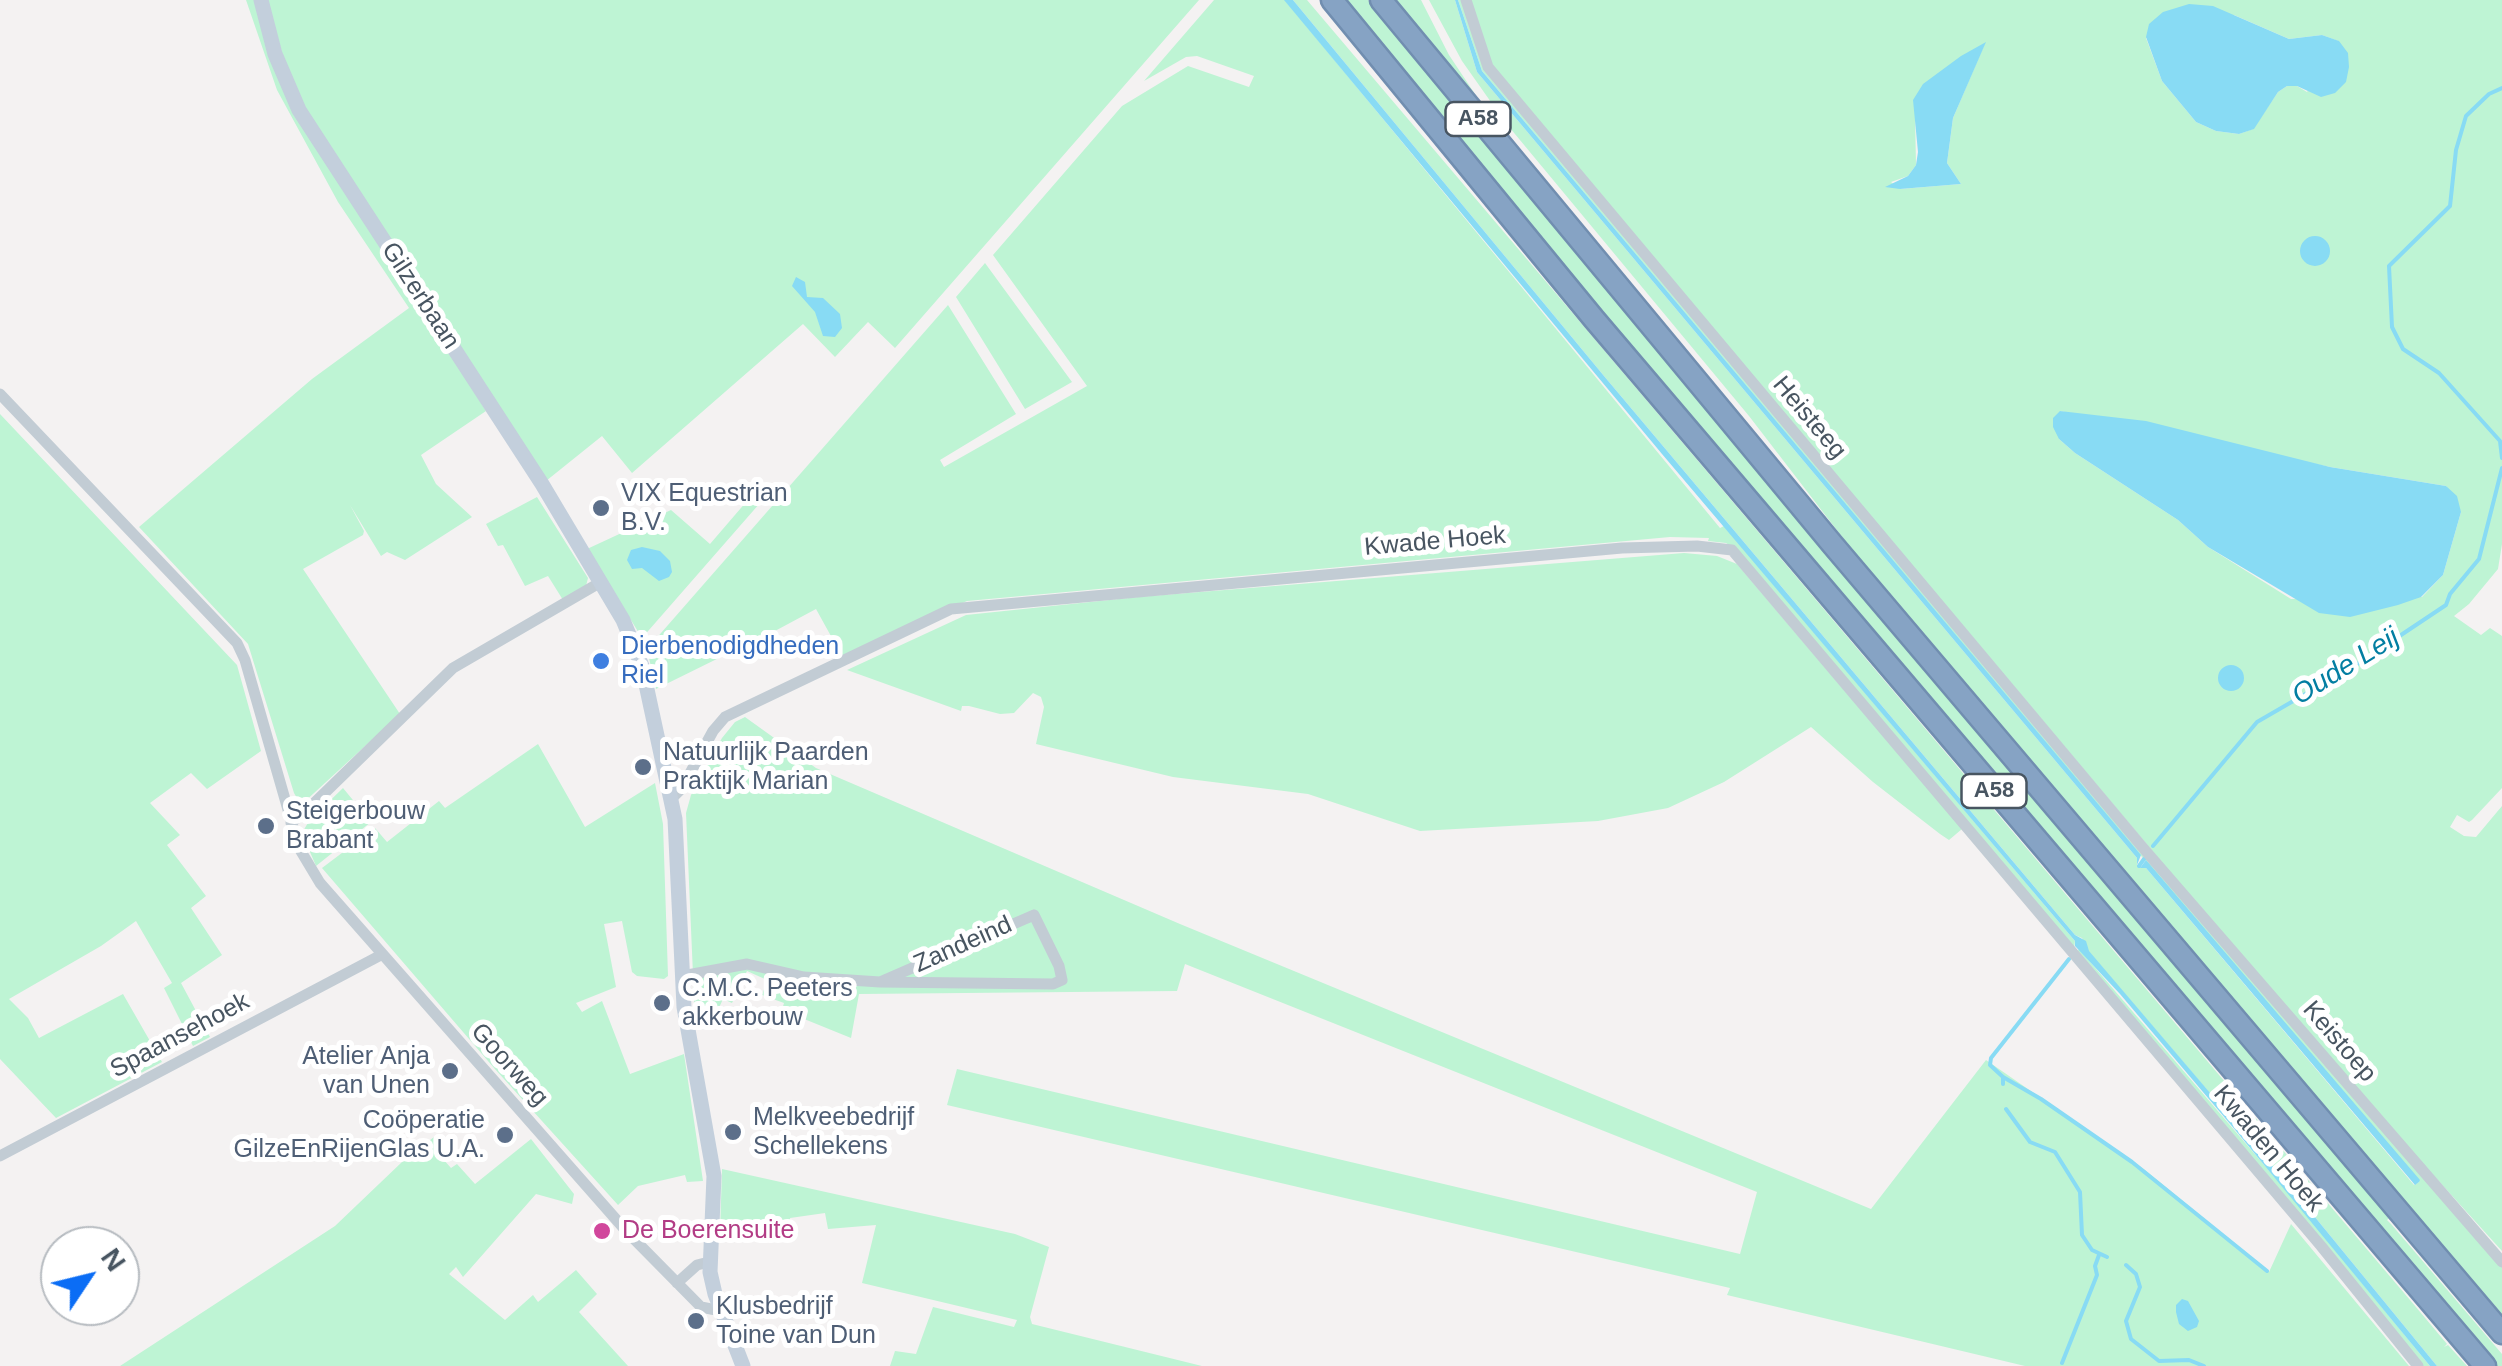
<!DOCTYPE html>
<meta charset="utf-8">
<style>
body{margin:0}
#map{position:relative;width:2502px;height:1366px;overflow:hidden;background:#f4f2f2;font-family:Helvetica,sans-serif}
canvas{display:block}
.north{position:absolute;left:40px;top:1226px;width:100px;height:100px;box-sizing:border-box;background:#fff;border:2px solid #b6bbc0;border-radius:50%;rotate:55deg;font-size:28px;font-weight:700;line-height:40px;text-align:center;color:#485561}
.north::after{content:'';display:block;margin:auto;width:35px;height:45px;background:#0b6df5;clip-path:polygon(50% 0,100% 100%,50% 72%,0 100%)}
</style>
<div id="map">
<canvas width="2502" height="1366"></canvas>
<div class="north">N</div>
</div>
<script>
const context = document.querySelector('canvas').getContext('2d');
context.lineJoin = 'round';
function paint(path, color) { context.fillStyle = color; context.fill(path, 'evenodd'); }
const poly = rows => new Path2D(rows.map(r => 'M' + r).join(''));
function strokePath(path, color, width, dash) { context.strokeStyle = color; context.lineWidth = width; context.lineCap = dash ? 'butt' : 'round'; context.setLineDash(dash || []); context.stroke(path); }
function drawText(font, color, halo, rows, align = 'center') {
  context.font = font + ' Helvetica,sans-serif'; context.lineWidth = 10; context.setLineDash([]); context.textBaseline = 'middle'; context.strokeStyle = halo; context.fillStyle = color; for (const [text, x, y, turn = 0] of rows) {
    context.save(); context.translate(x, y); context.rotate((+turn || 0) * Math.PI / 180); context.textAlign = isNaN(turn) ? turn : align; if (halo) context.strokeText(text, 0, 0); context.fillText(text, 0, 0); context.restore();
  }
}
paint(poly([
 [246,0,257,0,270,56,486,411,421,455,436,484,472,517,405,560,387,552,381,556,350,505,364,531,363,535,303,569,400,714,301,805,294,793,248,644,139,527,312,379,409,308,338,202,277,90],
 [267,0,1199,0,895,348,868,322,835,357,803,324,632,473,602,436,546,481,319,134,289,77],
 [1214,0,1285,0,1720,528,1724,526,2075,941,2074,949,1738,551,1726,543,1708,541,1709,538,1670,537,967,601,842,656,816,609,732,654,729,653,656,689,647,649,948,305,1016,414,940,460,944,467,1087,386,993,255,1122,106,1188,66,1249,87,1254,76,1197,56,1186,57,1144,81],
 [1293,0,1307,0,2410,1300,2447,1344,2444,1347,2448,1345,2467,1366,2437,1366,2292,1189,2088,951,2082,938,2075,935,1604,376],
 [1342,0,1368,0,1963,714,2390,1217,2387,1220,2391,1224,2502,1354,2502,1366,2495,1366,2220,1046,1653,374],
 [1396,0,1421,0,1449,55,1477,97],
 [1429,0,1455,0,1477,72,2137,858,2137,866,2146,868,2414,1185,2419,1182,2142,857,1482,71,1458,0,1463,0,1481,60,2502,1267,2502,1315,1846,542,1749,416,1505,122,1462,61],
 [1468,0,2502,0,2502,544,2498,569,2469,604,2454,616,2481,635,2490,628,2502,636,2502,788,2472,820,2469,822,2457,815,2450,827,2464,836,2476,837,2502,806,2502,1251,2312,1041,1490,63],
 [2234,15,2289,39,2322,35,2338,41,2307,92,2297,86,2287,86,2278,92,2253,129,2239,134,2216,131,2196,122,2162,81,2146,38],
 [1985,43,1953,118,1947,163,1961,184,1900,189,1891,182,1908,176,1916,165,1915,115],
 [2060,411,2330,467,2446,486,2461,512,2443,575,2422,597,2291,599,2208,547,2178,520,2075,453,2059,439],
 [985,263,1072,382,1025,409,956,297],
 [0,414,237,665,261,751,207,789,191,773,150,803,180,835,167,845,206,896,191,908,222,955,181,983,210,1037,193,1046,164,988,172,983,136,921,101,946,9,999,28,1018,39,1038,123,994,162,1062,56,1118,0,1059],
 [759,487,767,495,642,638,587,549,671,510,710,544],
 [537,497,588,578,586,586,563,600,548,576,525,586,503,545,498,546,486,524],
 [1684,553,1717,556,1737,564,1962,829,1949,840,1940,834,1873,782,1811,727,1724,782,1668,808,1598,821,1420,831,1308,794,1173,777,1036,744,1044,707,1041,697,1033,693,1014,713,1000,714,969,706,962,706,961,711,847,670,966,615,1138,597],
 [745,717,816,768,1180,924,1871,1209,1986,1060,2145,1170,2269,1272,2291,1224,2409,1366,2025,1366,1727,1295,1730,1288,947,1105,957,1069,1740,1254,1757,1192,1185,964,1177,991,859,994,851,1038,782,1010,784,1003,762,995,767,980,747,971,732,1003,723,999,711,1025,695,1021,686,813,691,795,722,738,735,722],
 [538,744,585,827,655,783,663,824,668,976,664,979,637,976,632,972,622,921,604,924,616,987,576,1003,582,1012,602,1001,630,1074,684,1054,703,1181,687,1182,685,1175,638,1186,618,1205,494,1068,322,868,375,828,387,842,439,801,445,808],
 [343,788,371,822,316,866,302,833,309,821],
 [2079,949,2295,1201,2430,1366,2422,1366,2077,952],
 [434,1137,450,1154,443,1159,451,1168,457,1164,475,1184,531,1139,574,1194,572,1204,536,1194,463,1277,456,1267,449,1274,505,1320,533,1295,538,1302,576,1270,597,1294,579,1312,628,1366,120,1366,335,1226,402,1162],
 [722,1169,1015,1234,1049,1247,1030,1317,1032,1324,1202,1366,890,1366,895,1351,916,1354,933,1307,1014,1327,1017,1320,862,1283,876,1225,828,1229,825,1213,790,1218,792,1234,766,1238,763,1228,720,1234]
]), '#bef4d4');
paint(poly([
 [1284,0,1293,0,1604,376,2075,935,2086,941,2089,951,2292,1189,2437,1366,2430,1366,2236,1131,2120,994,2075,946,2075,941,1662,454],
 [1455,0,1458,0,1482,71,2141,855,2137,865,2137,858,1477,72],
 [2189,4,2213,6,2289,39,2322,35,2339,41,2348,53,2349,67,2346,82,2335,93,2321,97,2297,86,2287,86,2278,92,2254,129,2239,134,2216,131,2196,122,2162,81,2146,37,2149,24,2163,12],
 [1986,42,1953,118,1947,163,1961,184,1900,189,1885,187,1908,176,1916,165,1918,152,1913,100,1923,84,1961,56],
 '2300 251a15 15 0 1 1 30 0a15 15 0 1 1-30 0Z',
 [796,277,805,282,807,297,823,298,840,314,842,328,835,337,823,336,815,312,792,286],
 [2060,411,2146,421,2330,467,2446,486,2457,496,2461,512,2443,575,2421,597,2398,605,2350,617,2319,613,2208,547,2178,520,2075,453,2059,439,2053,427,2053,418],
 [642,547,660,551,670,561,672,572,669,577,659,581,642,568,632,569,627,560,631,550],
 '2218 678a13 13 0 1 1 26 0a13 13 0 1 1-26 0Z',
 [2146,860,2420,1180,2419,1182,2415,1185,2146,868,2140,868],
 [2182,1299,2188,1301,2199,1321,2197,1327,2188,1331,2179,1324,2176,1312,2176,1305]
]), '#88dbf4');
strokePath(poly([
 [2502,88,2489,94,2466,116,2456,150,2450,206,2389,266,2392,327,2403,349,2439,373,2500,441,2502,458],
 [2153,846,2257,722,2359,663,2446,605,2450,594,2479,559,2502,468],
 [2139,866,2144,859],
 [2003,1077,2041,1099,2132,1162,2267,1271],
 [2003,1084,2003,1077,1990,1065,1991,1058,2069,959],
 [2006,1109,2030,1142,2055,1152,2080,1192,2082,1235,2092,1250,2107,1257],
 [2126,1265,2136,1274,2140,1287,2126,1321,2131,1339,2159,1361,2189,1360,2204,1366],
 [2062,1363,2097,1275,2095,1266,2099,1255]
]), '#88dbf4', 4);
const highway = poly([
 [1332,0,1594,319,2485,1366],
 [1381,0,1833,545,2502,1333]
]);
strokePath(highway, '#718eb0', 25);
strokePath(poly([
 [1466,0,1488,67,2144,849,2502,1262],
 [0,394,237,643,245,660,299,848,320,883,628,1233,701,1307,721,1311],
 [672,798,682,788,713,731,725,717,951,609,1622,548,1697,546,1732,550,2321,1246,2418,1366],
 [291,823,305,812,453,668,601,582],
 [1034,915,1059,966,1062,980,1053,984,880,982,1034,915],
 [682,976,747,964,804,977,880,982],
 [0,1156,381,955],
 [677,1283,697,1265,709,1262]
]), '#c2ccd4', 11);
strokePath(poly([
 [261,0,275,54,299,110,542,484,623,620,642,666,675,819,684,1007,714,1176,710,1272,715,1294,743,1366]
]), '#c3cfdc', 15);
strokePath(highway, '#86a3c4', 20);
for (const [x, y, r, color] of [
 [601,508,10,"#5c6f8a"],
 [601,661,10,"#3f7fe0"],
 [643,767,10,"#5c6f8a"],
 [266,826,10,"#5c6f8a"],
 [662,1003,10,"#5c6f8a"],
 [450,1071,10,"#5c6f8a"],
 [733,1132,10,"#5c6f8a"],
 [505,1135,10,"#5c6f8a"],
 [602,1231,10,"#d1479c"],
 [696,1321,10,"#5c6f8a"]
]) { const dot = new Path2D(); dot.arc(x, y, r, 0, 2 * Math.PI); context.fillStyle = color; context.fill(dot); strokePath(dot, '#fff', 4); }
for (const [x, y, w] of [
 [1478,119,65],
 [1994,791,65]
]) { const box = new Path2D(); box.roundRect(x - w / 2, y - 17, w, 34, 8); context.fillStyle = '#fff'; context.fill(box); strokePath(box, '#485561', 2.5); }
drawText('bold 22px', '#485561', null, [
 ["A58",1478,119],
 ["A58",1994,791]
]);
drawText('25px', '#485561', '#fff', [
 ["Gilzerbaan",420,296,57],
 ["Heisteeg",1809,418,50],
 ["Kwade Hoek",1435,542,-5],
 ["Zandeind",963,945,-24],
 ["Spaansehoek",180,1036,-28],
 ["Keistoep",2339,1042,49],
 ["Goorweg",509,1065,48],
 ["Kwaden Hoek",2268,1149,50]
]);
drawText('25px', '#4e5e75', '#fff', [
 ["VIX Equestrian",621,494],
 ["B.V.",621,523],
 ["Natuurlijk Paarden",663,753],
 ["Praktijk Marian",663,782],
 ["Steigerbouw",286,812],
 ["Brabant",286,841],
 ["C.M.C. Peeters",682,989],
 ["akkerbouw",682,1018],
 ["Atelier Anja",430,1057,"right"],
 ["van Unen",430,1086,"right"],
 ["Melkveebedrijf",753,1118],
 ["Schellekens",753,1147],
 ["Coöperatie",485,1121,"right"],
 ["GilzeEnRijenGlas U.A.",485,1150,"right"],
 ["Klusbedrijf",716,1307],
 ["Toine van Dun",716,1336]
], 'left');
drawText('25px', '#366cbe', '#fff', [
 ["Dierbenodigdheden",621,647],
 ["Riel",621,676]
], 'left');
drawText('25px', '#b23c85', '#fff', [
 ["De Boerensuite",622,1231]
], 'left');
drawText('italic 28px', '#037ea2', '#fff', [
 ["Oude Leij",2346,667,-32]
]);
</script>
